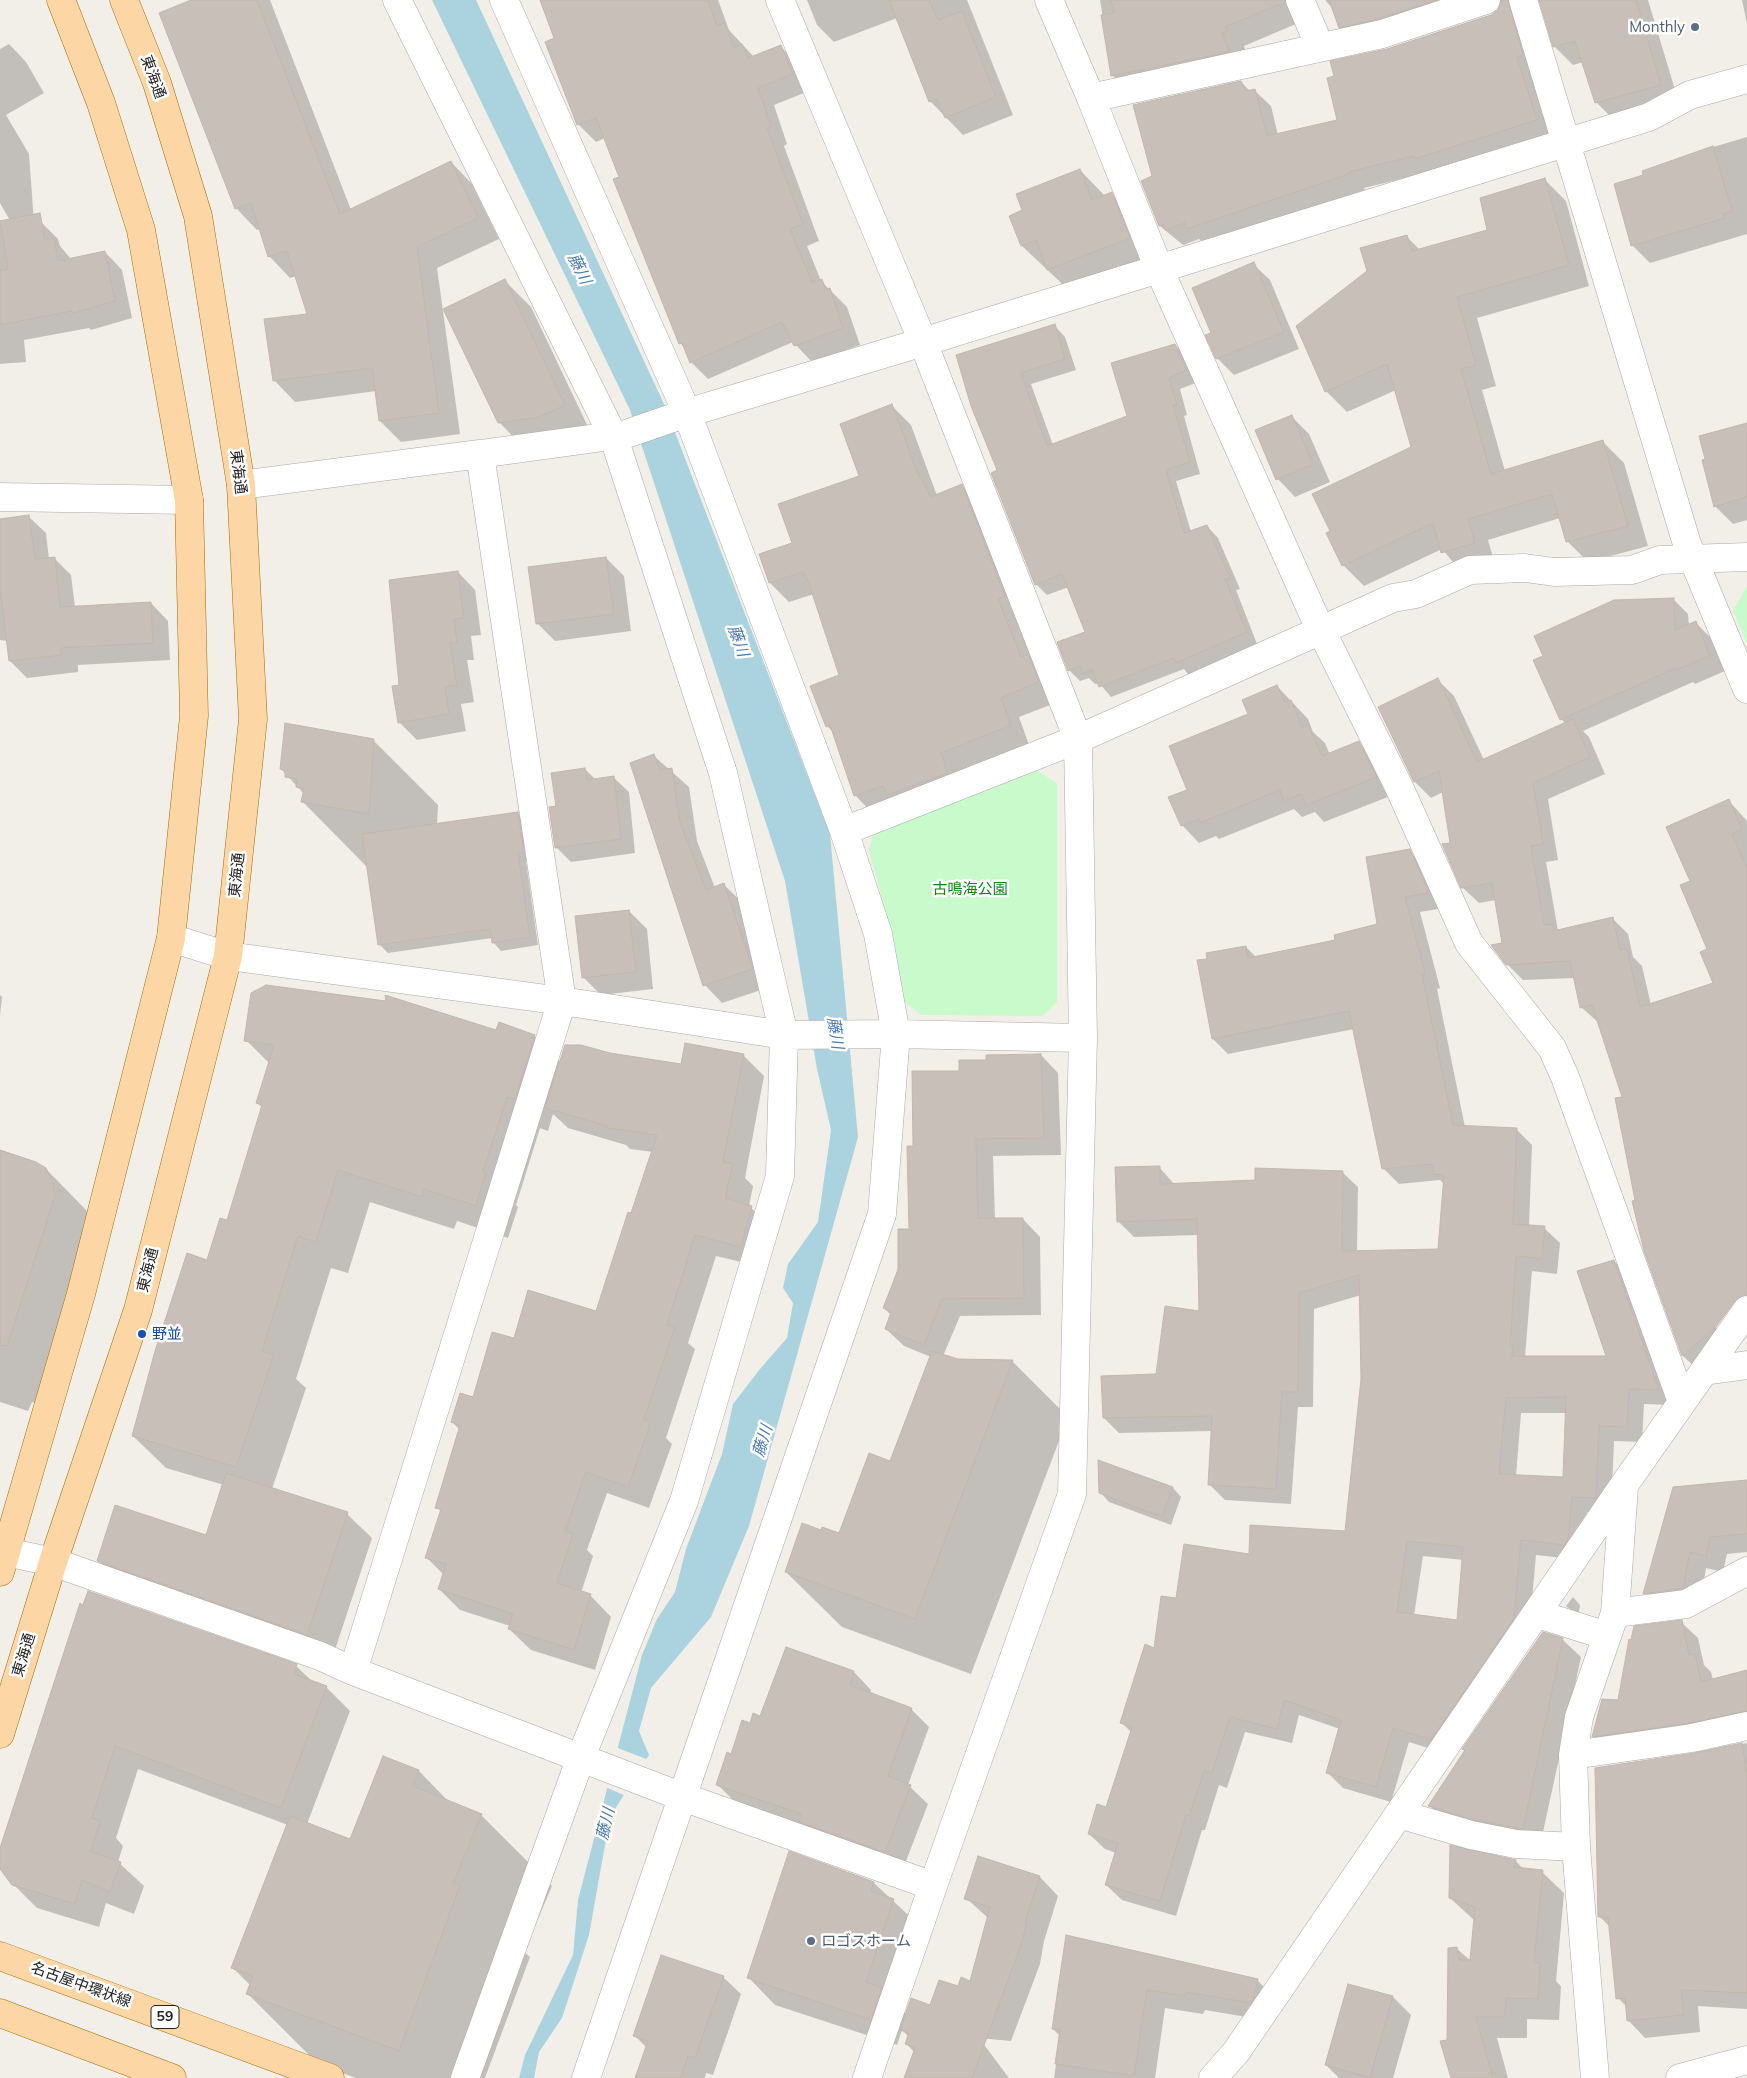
<!DOCTYPE html>
<meta charset="utf-8">
<style>
body{margin:0}
canvas{display:block;background:#f2efe9}
</style>
<canvas width="1747" height="2078"></canvas>
<script>
const context = document.querySelector('canvas').getContext('2d');
context.lineJoin = 'round';
function paint(path, color) { context.fillStyle = color; context.fill(path, 'evenodd'); }
const poly = rows => new Path2D(rows.map(r => 'M' + r).join(''));
function strokePath(path, color, width, dash) { context.strokeStyle = color; context.lineWidth = width; context.lineCap = dash ? 'butt' : 'round'; context.setLineDash(dash || []); context.stroke(path); }
function drawText(font, color, halo, rows, align = 'center') {
  context.font = font + ' Mulish,"Noto Sans JP",sans-serif'; context.lineWidth = 5; context.setLineDash([]); context.textBaseline = 'middle'; context.strokeStyle = halo; context.fillStyle = color; for (const [text, x, y, turn = 0] of rows) {
    context.save(); context.translate(x, y); context.rotate((+turn || 0) * Math.PI / 180); context.textAlign = isNaN(turn) ? turn : align; if (halo) context.strokeText(text, 0, 0); context.fillText(text, 0, 0); context.restore();
  }
}
paint(poly([
 [1747,586,1747,643,1733,611],
 [1031,767,1057,783,1057,1002,1043,1016,921,1015,905,1002,894,943,869,850,873,833]
]), '#c8facc');
paint(poly([
 [432,0,476,0,664,404,830,834,858,1137,749,1526,711,1617,651,1688,639,1731,649,1755,610,1817,589,1935,562,2018,539,2052,534,2078,519,2078,525,2055,573,1955,578,1900,642,1655,657,1619,675,1592,686,1549,722,1454,733,1404,760,1369,787,1338,793,1303,783,1288,788,1264,818,1222,831,1130,817,1069,785,881,630,410]
]), '#aad3df');
paint(poly([
 [615,1747,649,1760,626,1796,605,1787]
]), '#f2efe9');
paint(poly([
 [194,0,270,0,351,210,451,162,472,184,499,239,437,268,460,434,401,442,380,421,376,391,295,402,274,380,308,315,296,276,290,278,269,256,260,229,257,230,236,208],
 [541,0,718,0,729,30,754,57,781,47,798,64,809,91,774,105,787,144,784,146,819,241,807,246,821,281,847,307,860,345,812,362,793,342,708,379,691,362,686,349,680,343,605,138,596,142,578,124,556,39],
 [807,0,967,0,1013,115,963,135,931,102,897,18,834,42,817,25],
 [1100,0,1286,0,1296,24,1244,46,1245,50,1240,52,1131,94,1112,75],
 [1325,0,1489,0,1356,43,1340,27,1333,9],
 [1560,0,1648,0,1679,103,1615,121,1596,102,1583,62,1573,65,1554,46],
 [1742,0,1747,0,1747,24],
 [1510,15,1526,31,1553,136,1430,172,1364,188,1365,190,1204,244,1199,239,1183,245,1160,226,1154,177,1241,82,1250,91,1254,90,1271,106,1278,135,1338,121,1387,50],
 [9,44,26,62,44,93,6,115,29,154,34,222,41,222,58,239,60,246,71,259,105,252,122,270,132,318,91,330,89,328,24,340,26,362,0,364,0,224,12,224,0,203,0,49],
 [1747,137,1747,234,1650,263,1632,245,1645,176,1713,147],
 [1080,170,1105,196,1111,194,1138,220,1155,264,1075,296,1022,246,1024,211],
 [1545,180,1566,201,1589,286,1477,318,1496,386,1482,390,1505,471,1603,442,1624,463,1648,546,1588,562,1567,541,1560,518,1488,540,1495,564,1463,574,1442,549,1364,586,1343,565,1413,448,1396,390,1347,412,1326,391,1368,272,1406,236,1420,250,1489,231],
 [1253,264,1270,280,1299,349,1234,375,1217,358,1212,334],
 [505,281,531,307,590,431,525,449,499,422],
 [1054,325,1065,337,1076,370,1031,384,1053,445,1128,417,1175,345,1186,356,1198,382,1180,389,1187,415,1184,416,1200,474,1176,481,1191,532,1207,526,1218,538,1240,589,1236,590,1257,644,1188,674,1184,669,1111,697,1099,683,1095,684,1089,678,1080,681,1069,670,1086,632,1069,587,1047,595,1036,584,999,471,972,405],
 [892,406,911,425,936,493,938,495,962,486,981,505,1024,615,1016,618,1033,661,1058,702,1019,717,1029,745,874,815,855,795,835,734,827,726,841,676,814,594,789,602,770,583,793,544,861,477],
 [1291,416,1309,434,1330,482,1295,497,1278,479],
 [1747,425,1747,520,1733,524,1715,506],
 [28,516,46,533,49,559,54,558,71,575,75,607,151,603,168,621,170,660,78,665,78,672,27,678,10,661,8,641,0,640,0,520],
 [606,558,624,576,631,631,555,641,537,623],
 [458,572,475,590,481,635,471,636,474,660,467,660,474,702,461,704,466,731,417,740,399,722],
 [1673,599,1688,614,1689,625,1695,622,1710,637,1725,671,1695,684,1693,682,1583,731,1589,737,1605,774,1548,799,1558,860,1546,862,1558,931,1612,918,1628,934,1633,957,1642,966,1651,1005,1715,984,1709,950,1692,881,1729,801,1747,821,1747,1236,1717,1247,1732,1306,1712,1311,1722,1352,1699,1371,1683,1356,1645,1251,1624,1098,1599,1023,1581,1007,1575,978,1523,980,1507,964,1496,900,1479,903,1462,887,1452,844,1443,792,1431,798,1415,782,1380,707,1438,680,1454,696,1484,760,1566,724,1561,719],
 [1277,686,1308,719,1313,732,1325,743,1330,755,1358,743,1376,760,1393,795,1324,822,1315,812,1302,817,1294,809,1219,839,1216,836,1199,843,1182,825,1188,791,1250,715],
 [373,740,438,805,437,824,517,813,526,821,532,860,526,861,538,945,501,951,493,942,492,938,388,953,379,944,367,867,303,802,304,794,281,769],
 [654,756,689,787,697,841,715,888,724,885,742,902,770,987,722,1003,705,985],
 [585,769,596,780,614,778,629,792,635,853,571,862,556,847,557,807],
 [1409,851,1425,867,1444,908,1420,912,1440,988,1437,989,1465,1127,1516,1129,1532,1145,1529,1226,1544,1228,1560,1243,1557,1274,1532,1271,1525,1357,1608,1357,1614,1261,1629,1277,1674,1405,1644,1404,1642,1442,1614,1441,1611,1513,1587,1512,1583,1555,1580,1560,1536,1555,1529,1634,1447,1754,1409,1742,1391,1802,1343,1788,1327,1772,1340,1729,1299,1715,1292,1743,1245,1732,1227,1788,1219,1785,1205,1830,1202,1830,1176,1916,1122,1900,1106,1885,1116,1853,1105,1849,1089,1834,1107,1808,1132,1733,1121,1722,1177,1600,1347,1532,1362,1379,1361,1295,1314,1309,1313,1407,1298,1407,1291,1504,1225,1500,1210,1485,1212,1431,1119,1433,1104,1418,1158,1376,1201,1312,1198,1235,1134,1237,1118,1221,1159,1167,1175,1185,1257,1182,1342,1172,1358,1187,1357,1252,1439,1251,1444,1184,1440,1180,1399,1184,1383,1168,1354,1029,1228,1054,1213,1039,1208,960,1246,947,1256,957,1336,941,1379,924],
 [1521,1413,1567,1413,1564,1478,1516,1476],
 [1423,1556,1464,1560,1458,1622,1414,1616],
 [629,911,647,929,653,989,601,995,583,977],
 [0,995,2,997,0,1016],
 [497,1032,534,1036,561,1062,610,1055,682,1066,743,1055,764,1076,745,1178,753,1186,749,1206,773,1228,762,1267,716,1256,688,1343,695,1349,666,1438,672,1444,649,1508,607,1493,587,1550,593,1556,581,1593,590,1595,611,1617,595,1670,531,1650,509,1629,510,1626,460,1610,439,1589,444,1575,426,1557,441,1512,437,1507,460,1430,452,1422,474,1399,514,1340,597,1313,653,1152,630,1149,626,1145,568,1128,553,1114,548,1131,540,1128,516,1205,518,1207,508,1238,457,1221,454,1229,370,1202,348,1273,331,1268,296,1379,306,1388,272,1489,347,1514,372,1538,332,1659,123,1585,99,1561,207,1537,224,1485,166,1468,133,1436,207,1261,228,1221,263,1108,257,1103,270,1064,246,1040],
 [1041,1055,1058,1073,1061,1155,993,1156,995,1219,1023,1219,1040,1237,1041,1315,960,1316,943,1356,958,1361,1012,1361,1068,1417,971,1674,842,1627,786,1572,822,1532,839,1534,891,1463,931,1357,904,1346,886,1329,891,1315,884,1308,911,1230,914,1147,960,1072,987,1061],
 [46,1169,86,1210,93,1224,41,1405,32,1402,28,1411,0,1402,0,1171],
 [1099,1462,1173,1488,1181,1497,1171,1525,1109,1502,1101,1493],
 [1747,1481,1747,1552,1727,1554,1723,1572,1706,1568,1700,1604,1661,1610,1645,1593],
 [1573,1597,1580,1605,1578,1616,1566,1606],
 [80,1605,296,1666,313,1682,326,1687,350,1711,307,1824,351,1841,384,1758,419,1771,450,1803,482,1816,552,1886,524,1952,530,1957,485,2078,356,2078,318,2064,248,1994,251,1986,233,1968,288,1825,138,1769,116,1838,123,1846,118,1862,144,1886,134,1914,106,1903,99,1927,37,1908,13,1884,0,1867,0,1853],
 [1681,1622,1698,1638,1704,1665,1711,1672,1713,1680,1747,1672,1747,1730,1610,1753,1593,1736],
 [1563,1640,1581,1657,1540,1846,1447,1824,1430,1806,1466,1751,1464,1749],
 [787,1649,854,1672,871,1690,870,1694,911,1709,929,1727,908,1785,928,1804,903,1869,735,1802,717,1784,750,1724,761,1717],
 [1747,1743,1747,2009,1698,2006,1700,2032,1645,2038,1628,2020,1627,2007,1618,1998,1610,1927,1599,1916,1694,1755],
 [1516,1861,1524,1870,1542,1872,1564,1893,1556,1981,1561,1986,1559,2020,1527,2019,1527,2038,1497,2038,1508,2078,1452,2078,1448,2040,1456,1948,1471,1961,1475,1921,1450,1898],
 [1040,1877,1058,1896,1044,1941,1040,1964,1011,2041,979,2038,1009,2078,911,2078,914,2052,907,2044,909,2037,902,2030,897,2045,775,2005,749,1978,874,1883,920,1926,895,2003,907,2015,931,2006,971,1982,988,1918,966,1898],
 [1067,1936,1257,1980,1276,1999,1270,2021,1205,2010,1203,2014,1165,2008,1155,2078,1054,2078,1060,2036,1053,2029],
 [723,1977,741,1994,713,2075,706,2073,705,2078,637,2078,647,2048,635,2036],
 [1349,1985,1393,1997,1411,2015,1393,2078,1339,2078,1326,2065]
]), '#0003');
const building = poly([
 [191,0,257,0,340,214,451,161,478,218,417,247,439,413,379,421,372,368,273,381,264,319,307,314,287,251,268,257,251,203,235,209,159,13,191,0],
 [540,0,708,0,717,26,724,23,734,47,742,44,748,58,781,45,793,74,758,88,771,127,767,128,803,224,790,229,812,282,822,279,826,290,830,288,843,328,794,346,782,322,690,363,682,343,679,344,613,179,619,177,596,118,577,125,545,42,554,38,540,0],
 [889,0,929,0,938,20,962,11,996,97,945,118,937,99,929,102,889,0],
 [1110,0,1285,0,1285,2,1225,27,1227,31,1222,33,1230,52,1111,76,1101,15,1115,13,1110,0],
 [1329,0,1436,0,1378,19,1339,28,1329,0],
 [1501,0,1508,0,1523,55,1517,57,1537,120,1415,159,1414,156,1349,172,1349,174,1187,229,1185,223,1165,230,1163,225,1159,226,1141,181,1152,176,1133,105,1241,81,1246,91,1255,89,1267,136,1337,120,1327,78,1334,76,1330,61,1387,49,1491,15,1498,10,1501,0],
 [1539,0,1636,0,1661,85,1595,103,1575,41,1553,47,1539,0],
 [1713,146,1732,211,1723,214,1725,218,1631,246,1614,184,1643,175,1642,171,1713,146],
 [1080,169,1092,200,1112,192,1130,238,1047,270,1036,240,1021,246,1009,216,1022,210,1016,194,1080,169],
 [1545,178,1569,265,1457,297,1476,365,1461,369,1491,474,1603,440,1628,526,1566,542,1552,494,1468,519,1475,543,1441,553,1433,523,1342,566,1326,533,1330,531,1312,494,1411,447,1387,364,1325,392,1296,326,1367,271,1360,248,1407,235,1412,251,1487,230,1480,198,1545,178],
 [40,213,45,240,54,238,58,261,105,251,115,301,73,313,72,311,0,325,0,270,8,269,0,221,40,213],
 [1254,262,1284,332,1216,359,1205,335,1211,333,1192,288,1254,262],
 [505,279,565,405,539,417,498,423,443,309,505,279],
 [1055,324,1065,359,1021,373,1047,446,1127,416,1111,363,1175,344,1187,370,1169,378,1177,404,1173,405,1190,462,1166,470,1184,533,1207,525,1230,578,1225,579,1247,632,1176,663,1174,658,1099,687,1092,670,1083,673,1080,666,1068,671,1057,642,1085,632,1062,574,1035,585,991,473,997,470,971,406,956,355,1055,324],
 [892,404,919,477,921,476,930,497,962,484,1005,596,998,599,1021,657,1028,654,1039,682,1001,698,1011,725,941,753,948,773,887,795,883,786,854,796,830,725,826,727,810,686,839,675,808,581,803,572,769,583,759,554,792,543,778,504,859,476,840,424,892,404],
 [1292,415,1313,464,1276,480,1255,430,1292,415],
 [1747,423,1747,497,1714,507,1702,460,1705,459,1699,436,1747,423],
 [29,515,35,559,55,557,60,607,151,602,153,643,61,648,62,655,9,661,0,590,0,519,29,515],
 [606,557,614,614,536,624,528,567,606,557],
 [458,571,464,618,454,619,457,643,450,643,457,685,445,687,449,714,398,723,392,686,399,685,389,580,458,571],
 [1674,598,1675,630,1696,621,1710,656,1679,669,1678,667,1560,720,1533,660,1543,656,1534,636,1614,600,1674,598],
 [1438,678,1477,762,1573,719,1590,757,1533,783,1543,844,1531,846,1544,925,1553,924,1553,931,1613,917,1620,950,1627,949,1640,1007,1713,983,1700,952,1707,949,1680,885,1690,881,1666,827,1729,799,1742,829,1732,834,1747,869,1747,1295,1735,1301,1715,1328,1682,1356,1644,1251,1632,1201,1635,1200,1615,1098,1622,1097,1592,1005,1580,1008,1570,961,1506,965,1491,945,1502,943,1492,883,1461,888,1442,844,1450,843,1439,771,1414,782,1378,707,1438,678],
 [1277,685,1285,702,1291,700,1302,727,1308,725,1322,756,1359,741,1377,777,1306,805,1301,794,1284,801,1280,790,1200,823,1199,819,1181,826,1168,797,1187,790,1169,746,1248,714,1242,700,1277,685],
 [285,723,374,739,369,814,301,802,304,789,296,787,297,779,285,777,285,770,280,769,285,723],
 [654,754,660,770,672,768,680,822,706,890,724,883,753,969,703,986,630,763,654,754],
 [585,768,587,780,614,776,621,839,555,848,549,807,556,806,551,773,585,768],
 [518,812,524,852,518,853,530,937,492,943,490,929,378,945,362,834,518,812],
 [1410,849,1429,893,1405,897,1425,973,1422,974,1453,1125,1517,1128,1513,1224,1545,1226,1542,1259,1516,1256,1510,1346,1513,1346,1512,1356,1606,1356,1577,1271,1614,1260,1659,1390,1629,1389,1627,1427,1599,1426,1596,1498,1572,1497,1568,1539,1564,1545,1521,1540,1514,1618,1431,1740,1393,1728,1376,1787,1326,1773,1341,1720,1284,1700,1277,1729,1230,1717,1212,1773,1204,1771,1189,1816,1186,1815,1160,1901,1105,1885,1118,1843,1088,1834,1097,1804,1106,1807,1132,1727,1120,1723,1145,1644,1154,1648,1161,1596,1176,1598,1184,1544,1249,1554,1250,1525,1345,1531,1361,1379,1359,1275,1299,1293,1298,1392,1282,1392,1276,1489,1208,1485,1212,1416,1103,1418,1101,1376,1156,1374,1165,1306,1199,1311,1197,1219,1117,1222,1115,1167,1160,1166,1160,1184,1255,1180,1255,1168,1343,1171,1342,1251,1438,1249,1444,1175,1433,1174,1433,1164,1382,1169,1349,1011,1212,1039,1197,960,1207,959,1206,953,1246,946,1248,958,1335,940,1334,935,1377,924,1366,857,1410,849],
 [1566,1397,1563,1477,1499,1474,1506,1398,1566,1397],
 [1407,1541,1463,1547,1457,1620,1397,1612,1407,1541],
 [629,910,636,972,582,978,575,916,629,910],
 [266,985,386,1001,385,995,496,1030,499,1022,535,1035,515,1099,507,1097,483,1172,486,1173,476,1206,424,1189,422,1197,338,1170,316,1242,298,1236,262,1351,274,1355,236,1467,132,1436,155,1351,187,1253,207,1260,220,1218,227,1220,262,1105,256,1103,274,1045,244,1041,251,993,266,985],
 [685,1043,744,1054,723,1162,733,1164,725,1198,752,1206,741,1247,695,1235,667,1325,675,1327,644,1419,651,1422,628,1487,586,1472,565,1531,573,1534,557,1583,591,1594,574,1650,508,1629,513,1614,438,1589,446,1564,425,1558,441,1509,435,1508,460,1425,451,1422,460,1393,473,1397,492,1332,514,1338,528,1290,596,1311,628,1212,631,1213,657,1135,607,1128,607,1126,545,1108,565,1045,581,1045,610,1053,681,1064,685,1043],
 [1041,1054,1044,1138,976,1139,978,1218,1023,1218,1024,1298,942,1299,924,1345,885,1329,891,1312,883,1308,898,1270,898,1229,909,1229,907,1146,913,1146,912,1071,959,1071,959,1060,986,1060,986,1055,1041,1054],
 [0,1150,36,1162,46,1168,53,1183,55,1196,7,1346,0,1345,0,1150],
 [932,1351,958,1359,1013,1360,915,1619,785,1572,802,1523,821,1530,822,1527,839,1533,869,1453,890,1461,932,1351],
 [1098,1460,1173,1487,1162,1517,1099,1493,1098,1460],
 [226,1473,348,1512,307,1635,97,1561,115,1505,206,1535,226,1473],
 [1747,1480,1747,1534,1710,1537,1706,1556,1690,1552,1683,1588,1643,1594,1673,1487,1747,1480],
 [88,1591,297,1664,294,1674,327,1686,281,1808,115,1746,92,1818,100,1821,91,1852,121,1862,110,1892,82,1880,75,1904,12,1885,0,1869,0,1848,80,1603,83,1605,88,1591],
 [1682,1620,1689,1655,1695,1654,1701,1682,1747,1670,1747,1711,1689,1723,1592,1737,1602,1699,1618,1700,1629,1639,1631,1640,1634,1626,1682,1620],
 [1543,1632,1563,1638,1523,1829,1475,1820,1428,1806,1465,1750,1462,1749,1543,1632],
 [786,1647,854,1671,850,1685,912,1708,888,1776,911,1785,885,1852,799,1822,801,1814,716,1785,727,1752,731,1754,742,1720,750,1723,753,1713,760,1716,786,1647],
 [1742,1743,1747,1774,1747,1993,1681,1990,1684,2015,1627,2021,1625,1998,1616,1999,1608,1917,1598,1917,1595,1768,1694,1753,1742,1743],
 [383,1756,419,1770,413,1786,482,1814,453,1883,460,1886,399,2051,246,1994,253,1976,231,1968,290,1816,350,1839,383,1756],
 [1450,1845,1516,1860,1514,1867,1543,1870,1534,1962,1540,1963,1538,1999,1506,1998,1505,2017,1476,2017,1493,2078,1451,2078,1440,2041,1447,2040,1448,1948,1457,1947,1460,1960,1470,1960,1475,1907,1449,1898,1450,1845],
 [789,1851,874,1882,871,1891,894,1899,866,1982,882,1988,871,2020,747,1978,789,1851],
 [978,1856,1040,1876,1025,1922,1027,1923,1021,1945,972,2078,904,2078,915,2048,905,2044,909,2033,900,2030,911,1998,930,2005,939,1980,958,1986,961,1977,970,1981,990,1907,964,1899,978,1856],
 [1066,1935,1258,1979,1254,1998,1251,2003,1186,1992,1185,1996,1147,1990,1134,2076,1055,2064,1060,2030,1052,2029,1066,1935],
 [661,1955,724,1976,695,2058,688,2056,681,2078,635,2078,648,2041,633,2036,661,1955],
 [1348,1984,1393,1996,1370,2078,1325,2065,1348,1984]
]);
paint(building, '#c7bfb8');
strokePath(building, '#c4b6ab', 1);
const minor = poly([
 [397,0,614,438,723,773,784,1035,780,1176,684,1501,581,1757,465,2078],
 [504,0,687,413,844,831,878,934,896,1034,882,1214,586,2078],
 [780,0,923,342,1078,739,1083,1038,1072,1494,933,1886,867,2078],
 [1049,0,1091,98,1159,269,1315,618,1399,787,1469,943,1552,1048,1565,1077,1682,1402],
 [1300,0,1320,47],
 [1523,0,1687,544,1747,689],
 [1091,98,1382,34,1486,0],
 [480,454,626,434,687,413,923,342,1649,117,1690,95,1747,79],
 [241,485,480,454,562,1001,353,1671],
 [0,497,189,500],
 [844,831,1078,739,1393,598,1416,594,1470,570,1525,568,1554,572,1632,570,1660,560,1747,557],
 [171,938,228,956,562,1001,784,1035,896,1034,1083,1038],
 [1704,1371,1747,1365],
 [6,1552,53,1562,320,1656,353,1671,683,1797,933,1886],
 [1615,1613,1686,1604,1747,1571],
 [1538,1614,1607,1636],
 [1573,1755,1692,1738,1747,1726],
 [1399,1814,1471,1835,1516,1844,1576,1847],
 [1213,2078,1236,2052,1624,1485,1747,1310],
 [1595,2078,1576,1847,1573,1755,1579,1717,1615,1613,1624,1487]
]);
const tertiary = poly([
 [1680,2078,1747,2060]
]);
const primary = poly([
 [0,1572,81,1294,171,938,194,716,189,500,141,230,101,103,61,0],
 [0,1734,53,1562,138,1310,228,956,253,719,241,485,198,216,157,83,124,0],
 [0,1956,330,2078],
 [0,2013,172,2078]
]);
strokePath(minor, '#a9a9a9', 29);
strokePath(tertiary, '#a9a9a9', 29);
strokePath(primary, '#a06b00', 29);
strokePath(minor, '#fff', 28);
strokePath(tertiary, '#fff', 28);
strokePath(primary, '#fcd6a4', 28);
for (const [x, y, r, color] of [
 [1695,27,5,"#5c6f8a"],
 [142,1334,5,"#1a4fb4"],
 [811,1941,5,"#5c6f8a"]
]) { const dot = new Path2D(); dot.arc(x, y, r, 0, 2 * Math.PI); context.fillStyle = color; context.fill(dot); strokePath(dot, '#fff', 2); }
for (const [x, y, w] of [
 [165,2017,28]
]) { const box = new Path2D(); box.roundRect(x - w / 2, y - 11.5, w, 23, 4); context.fillStyle = '#fff'; context.fill(box); strokePath(box, '#222', 1); }
drawText('bold 14px', '#222', null, [
 ["59",165,2017]
]);
drawText('15px', '#4e5e75', '#fff', [
 ["Monthly",1685,27],
 ["ロゴスホーム",821,1941,"left"]
], 'right');
drawText('15px', '#222', '#fff', [
 ["東海通",153,77,70],
 ["東海通",238,472,83],
 ["東海通",237,875,-84],
 ["東海通",148,1270,-76],
 ["東海通",24,1655,-73],
 ["名古屋中環状線",81,1985,20]
]);
drawText('15px', '#0c8416', '#fff', [
 ["古鳴海公園",970,889]
]);
drawText('15px', '#164399', '#fff', [
 ["野並",152,1334]
], 'left');
drawText('italic 16px', '#4a7aab', '#fff', [
 ["藤川",579,269,64],
 ["藤川",738,641,70],
 ["藤川",835,1033,81],
 ["藤川",763,1441,-73],
 ["藤川",606,1824,-77]
]);
</script>
